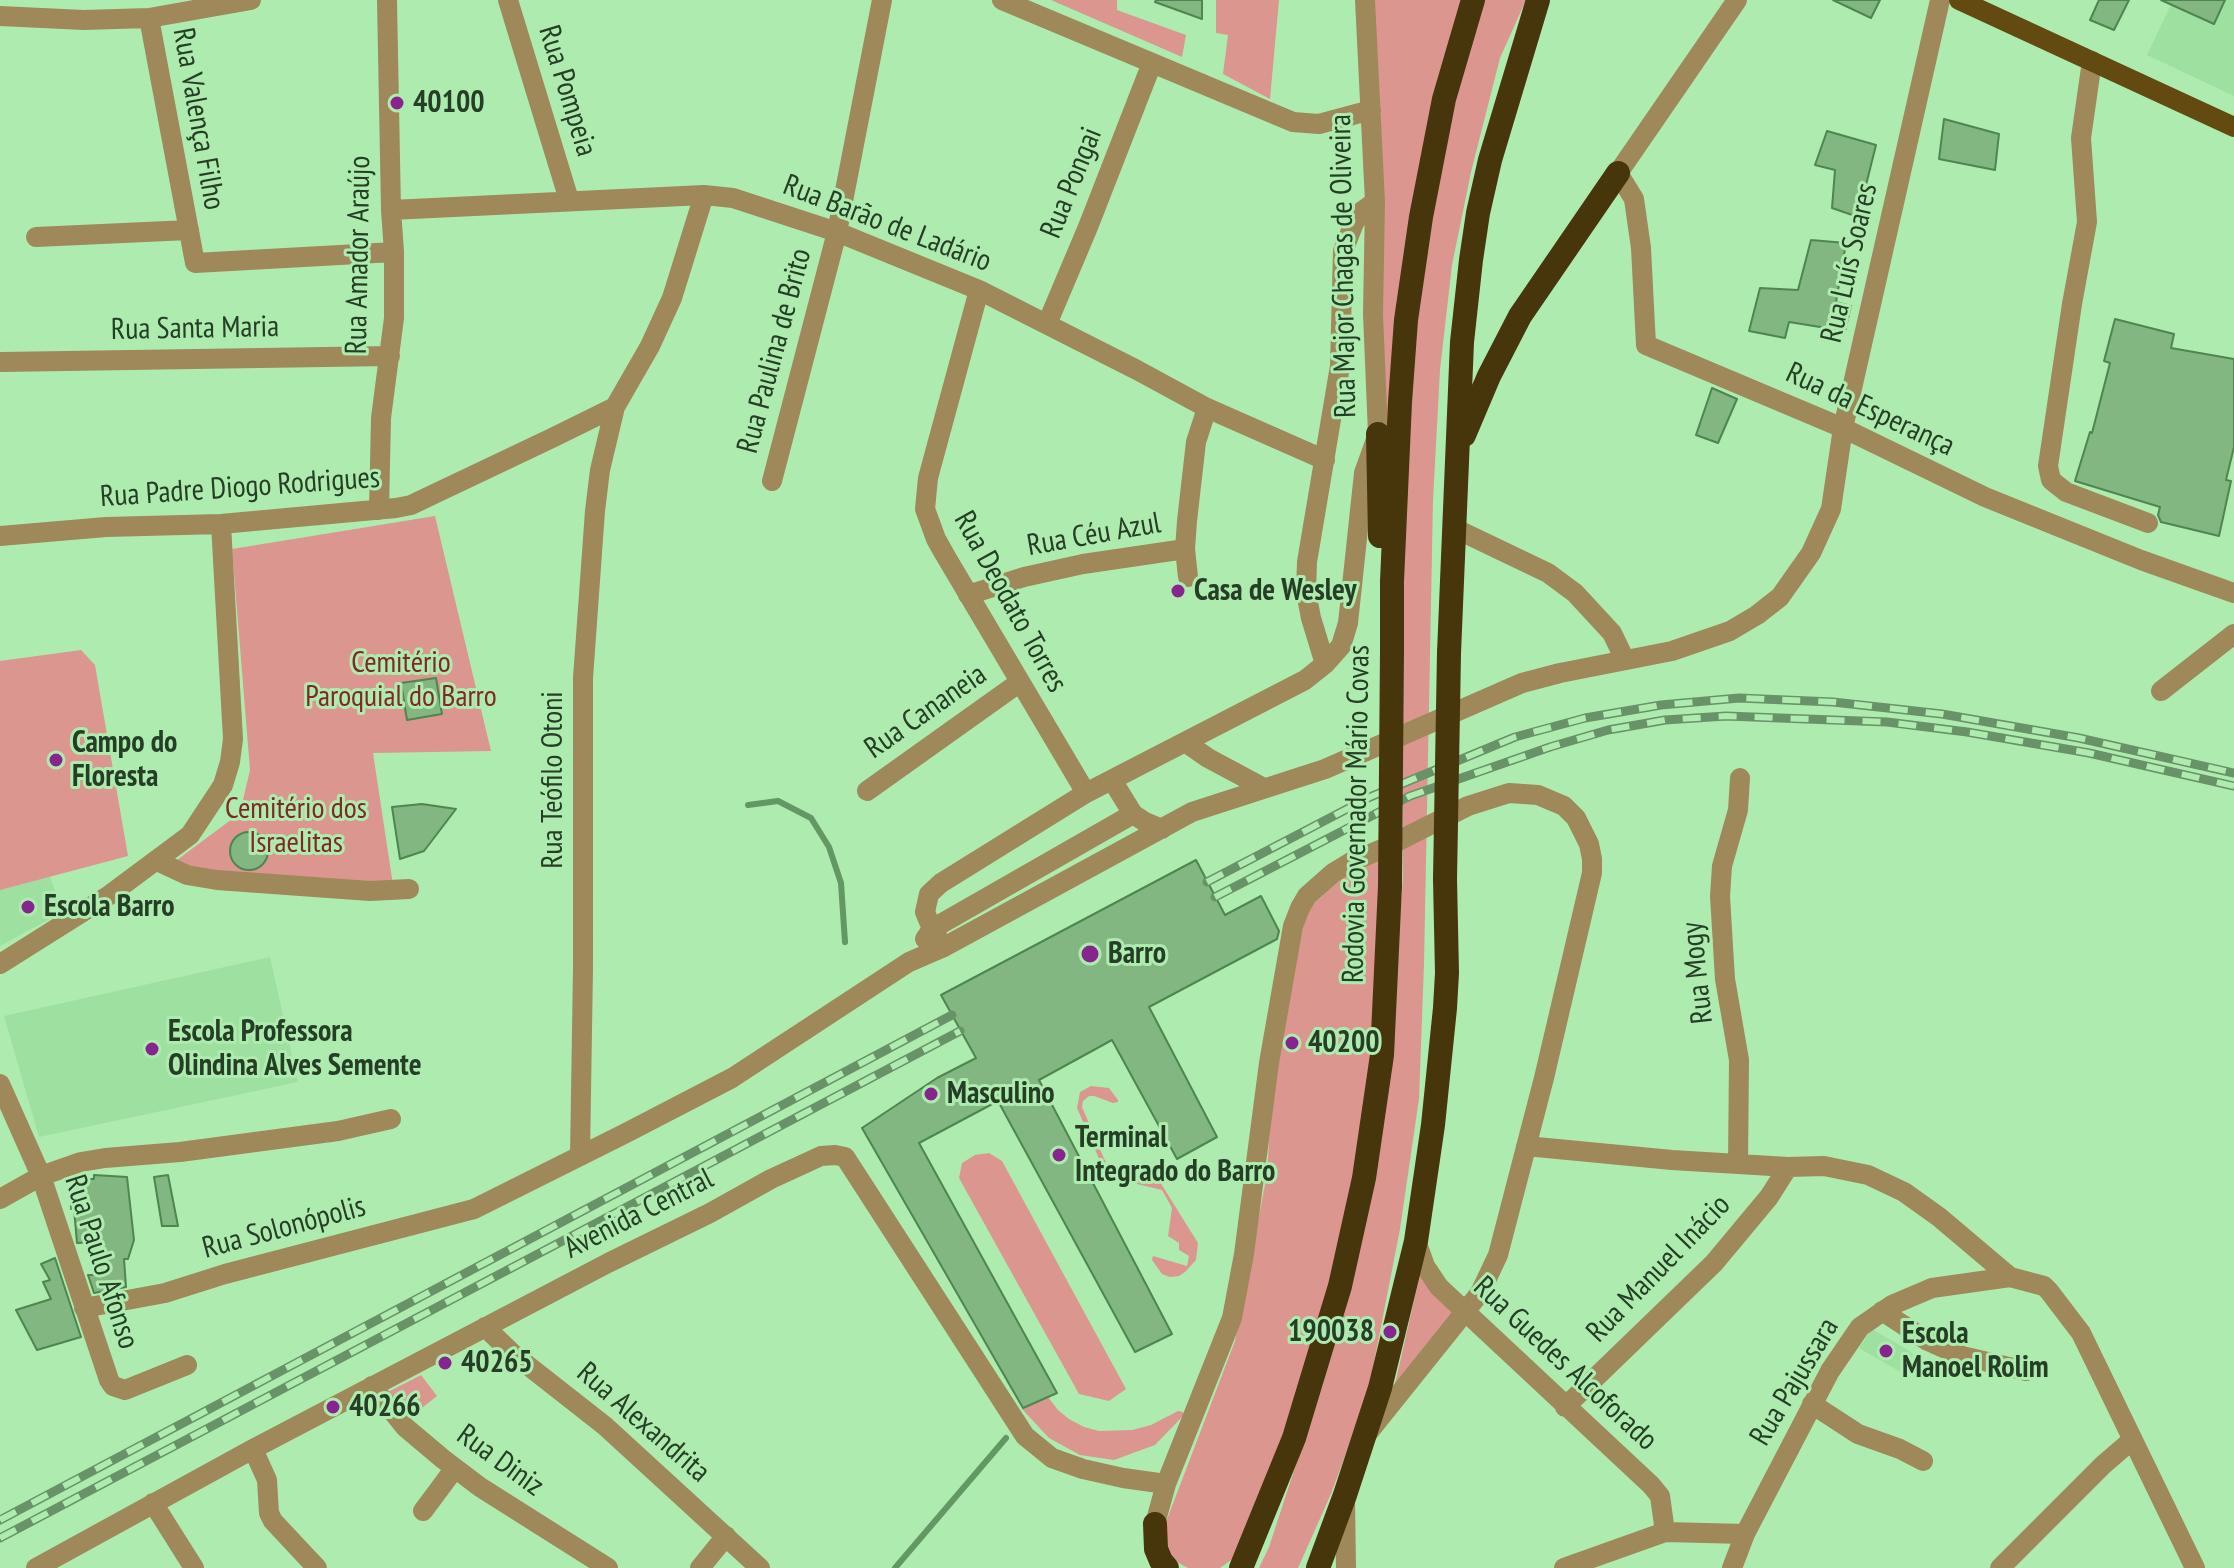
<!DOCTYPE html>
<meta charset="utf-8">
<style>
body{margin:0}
canvas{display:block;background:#aeebae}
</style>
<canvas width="2234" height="1568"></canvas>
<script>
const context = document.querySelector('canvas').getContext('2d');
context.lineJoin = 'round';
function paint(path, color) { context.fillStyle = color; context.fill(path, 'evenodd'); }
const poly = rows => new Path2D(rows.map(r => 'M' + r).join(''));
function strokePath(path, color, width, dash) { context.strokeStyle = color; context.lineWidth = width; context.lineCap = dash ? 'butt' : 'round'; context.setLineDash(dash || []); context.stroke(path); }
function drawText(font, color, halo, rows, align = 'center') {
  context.font = font + ' "PT Sans Narrow",sans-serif'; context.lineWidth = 6; context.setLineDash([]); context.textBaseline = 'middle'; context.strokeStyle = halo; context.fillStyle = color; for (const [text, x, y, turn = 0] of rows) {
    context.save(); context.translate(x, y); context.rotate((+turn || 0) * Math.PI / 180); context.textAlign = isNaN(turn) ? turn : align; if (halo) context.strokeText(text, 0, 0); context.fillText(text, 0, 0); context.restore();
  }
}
paint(poly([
 [2173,0,2234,0,2234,96,2147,55],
 [50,876,57,898,54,899,59,914,0,946,0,889],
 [270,957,298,1082,39,1137,4,1016],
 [1872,1329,1913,1353,1910,1368,1904,1374,1859,1348]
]), '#9ee09f');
paint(poly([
 [1051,0,1117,0,1117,10,1186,35,1182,57],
 [1216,0,1279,0,1270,99,1223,74,1228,35,1216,33],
 [1369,0,1465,0,1410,220,1389,522],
 [1479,0,1526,0,1500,58,1471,172,1452,265,1440,370,1433,500,1424,964,1419,1099,1400,1229,1368,1393,1331,1494,1298,1568,1259,1568,1269,1547,1304,1440,1396,966,1403,878,1403,512,1407,415,1423,257,1441,154],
 [435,516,491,751,373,753,393,885,247,881,173,863,240,813,250,770,232,549],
 [81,650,95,665,128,856,0,890,0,661],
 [1382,849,1382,1055,1313,1352,1253,1525,1238,1555,1220,1568,1188,1568,1177,1562,1170,1555,1161,1535,1235,1341,1267,1174,1273,1072,1299,926,1309,908,1342,878,1364,870,1372,854],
 [1091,1086,1109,1088,1118,1100,1118,1102,1113,1103,1094,1096,1089,1096,1083,1101,1082,1107,1109,1170,1160,1182,1198,1243,1196,1260,1185,1272,1179,1276,1170,1277,1162,1274,1152,1260,1153,1256,1187,1266,1189,1256,1179,1250,1179,1243,1168,1236,1172,1208,1162,1190,1107,1177,1077,1108,1080,1092],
 [989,1153,1002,1161,1126,1389,1109,1401,1079,1394,959,1178,962,1163,975,1155],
 [1421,1270,1458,1297,1478,1295,1395,1384],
 [421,1375,437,1396,408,1419,386,1393],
 [1048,1397,1058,1410,1069,1419,1084,1427,1099,1431,1132,1430,1151,1425,1178,1411,1183,1412,1183,1416,1155,1445,1114,1460,1080,1455,1049,1438,1022,1409]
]), '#dc9690');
strokePath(poly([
 [748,805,778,801,811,818,829,847,841,883,845,942],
 [895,1568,1006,1438]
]), '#639764', 6);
const building = poly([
 [1156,0,1202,0,1202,19,1155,2,1156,0],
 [1833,0,1880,0,1871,18,1833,0],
 [2099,0,2129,0,2114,30,2090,20,2099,0],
 [2161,0,2225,0,2214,24,2161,0],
 [1944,119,1999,134,1995,170,1939,159,1944,119],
 [1827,131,1876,145,1858,217,1832,208,1835,170,1815,165,1827,131],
 [1811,240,1846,243,1836,302,1851,306,1845,331,1789,322,1785,338,1749,331,1760,288,1798,290,1811,240],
 [2115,319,2174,334,2171,348,2234,359,2234,447,2226,480,2231,481,2219,536,2161,522,2158,515,2160,507,2075,481,2090,432,2092,433,2110,363,2104,361,2115,319],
 [1712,388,1737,399,1718,443,1696,435,1712,388],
 [436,678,442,714,407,720,401,683,436,678],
 [422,804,456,809,424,851,400,859,392,807,422,804],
 '230 851a19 19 0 1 1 38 0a19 19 0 1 1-38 0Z',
 [1196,860,1225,915,1261,896,1279,931,1277,939,1149,1007,1217,1137,1177,1159,1112,1040,1039,1080,1172,1334,1135,1352,998,1101,919,1143,1057,1393,1023,1408,862,1128,937,1078,976,1058,941,995,1196,860],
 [94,1175,127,1177,134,1240,128,1259,124,1259,126,1287,94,1293,88,1275,99,1275,95,1242,77,1243,74,1209,71,1209,72,1179,94,1179,94,1175],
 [168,1175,178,1226,162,1226,154,1177,168,1175],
 [55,1258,81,1337,37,1350,16,1310,51,1299,43,1282,50,1280,41,1264,55,1258]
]);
paint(building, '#82b782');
strokePath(building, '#4d864f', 2);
strokePath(poly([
 [508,0,569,200],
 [1002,0,1293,122,1319,124,1371,110],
 [1737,0,1618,173,1634,199,1641,248,1646,345,1843,428,1985,497,2141,560,2234,593],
 [0,16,84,20,149,18,251,0],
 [149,18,195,263,394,252],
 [2092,61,2081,138,2087,222,2072,304,2048,466,2051,480,2066,492,2148,523],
 [391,210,704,195,733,198,837,232,979,290,1137,370,1207,408,1325,460],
 [36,237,189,230],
 [979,290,928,478,925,509,936,539,945,555,1086,793],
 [1047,324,1088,227,1152,63],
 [0,362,390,356],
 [772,481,837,232,882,0],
 [379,510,381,418,394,318,394,252,391,210,387,0],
 [1454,528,1548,573,1575,593,1612,633,1625,660],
 [0,536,106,527,221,524,396,508,411,505,552,438,615,407,650,346,672,298,704,195],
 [1188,577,1185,549,1187,521,1196,442,1207,408],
 [968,595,1024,577,1083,564,1185,549],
 [1325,664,1311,618,1306,592,1307,562,1340,366,1343,251,1354,223,1361,212,1375,202],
 [2161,691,2234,634],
 [1185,742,1208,758,1264,788],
 [1112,780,1133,814],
 [867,791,1020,682],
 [157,861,187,875,217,880,370,891,409,889],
 [925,939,932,929,1133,814,1145,822,1162,829],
 [944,947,932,929,925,912,929,894,941,883,1086,793,1305,680,1325,664,1341,646,1348,623,1364,473,1378,434,1373,314,1375,202,1365,0],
 [0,964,108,896,190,835,223,785,230,762,233,739,221,524],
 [0,1084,41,1176,109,1380,113,1386,125,1390,187,1365],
 [1526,1146,1672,1160,1788,1167,1824,1166,1868,1175,1904,1192,1939,1217,2010,1277,2044,1286,2049,1291,2081,1333,2195,1568],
 [580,1156,583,968,583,678,595,511,600,470,615,407],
 [1738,1164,1739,1060,1725,979,1720,896,1722,866,1738,810,1740,778],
 [0,1199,41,1176,81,1162,105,1158,180,1152,338,1131,391,1119],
 [1416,1241,1425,1266,1439,1287,1651,1485,1660,1496,1665,1532],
 [84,1308,165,1293,225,1274,474,1209,626,1133,732,1078,909,962,944,947,1192,812,1325,769,1522,683,1560,673,1672,651,1730,631,1757,615,1780,597,1811,553,1831,509,1843,428,1940,0],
 [1882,1311,1926,1340,1962,1356,2026,1371],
 [485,1327,512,1353,605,1426,760,1568],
 [372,1386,405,1427,443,1459,480,1487,608,1568],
 [1812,1404,1858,1434,1900,1449,1923,1461],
 [1565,1407,1714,1263,1769,1197,1788,1167],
 [253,1449,267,1480,269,1513,273,1521,317,1568],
 [1345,1499,1346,1568],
 [153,1503,194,1568],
 [423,1511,455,1468],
 [1155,1524,1166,1484,1232,1318,1244,1254,1269,1063,1293,926,1300,908,1307,896,1333,873,1351,862,1382,849,1468,806,1509,793,1538,795,1564,806,1576,818,1589,844,1592,859,1592,873,1544,1078,1498,1255,1480,1293,1367,1434],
 [36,1568,253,1449,608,1263,710,1213,771,1179,821,1156,835,1155,845,1157,1025,1436,1052,1458,1083,1469,1123,1478,1166,1484],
 [700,1568,726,1536],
 [1564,1568,1665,1532,1745,1534],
 [1732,1568,1745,1534,1830,1371,1860,1327,1892,1305,1932,1288,2010,1277],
 [2000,1568,2103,1465,2132,1440]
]), '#9f895a', 20);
strokePath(poly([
 [1959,0,2234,127]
]), '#624a10', 20);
strokePath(poly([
 [1378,434,1380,536],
 [1464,435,1489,376,1520,316,1618,173],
 [1392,650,1392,581,1400,402,1406,320,1421,217,1444,99,1473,0],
 [1449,653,1462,342,1471,260,1478,213,1490,160,1538,0],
 [1155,1524,1156,1549,1161,1561,1167,1568],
 [1241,1568,1294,1438,1340,1286,1364,1178,1382,1055,1390,886],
 [1318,1568,1345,1495,1380,1388,1416,1241,1433,1125,1445,1008,1447,973,1445,879]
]), '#47350c', 24);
const rail = poly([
 [1207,882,1370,797,1515,737,1585,718,1661,705,1739,698,1833,702,1942,714,2079,738,2234,773],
 [1215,897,1410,796,1550,747,1608,730,1665,720,1726,716,1887,722,1967,732,2089,753,2234,786],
 [0,1520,952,1015],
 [0,1538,960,1031]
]);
strokePath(rail, '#689268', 9);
strokePath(rail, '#aeebae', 6, [18]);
strokePath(poly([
 [1445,879,1449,653],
 [1390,886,1392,650]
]), '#47350c', 24);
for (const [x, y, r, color] of [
 [397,103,8,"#87258e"],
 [1178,591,8,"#87258e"],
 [56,760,8,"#87258e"],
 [28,907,8,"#87258e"],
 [1090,954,10,"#87258e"],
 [1292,1043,8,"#87258e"],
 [152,1049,8,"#87258e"],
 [931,1094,8,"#87258e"],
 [1059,1155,8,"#87258e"],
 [1390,1332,8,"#87258e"],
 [1886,1351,8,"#87258e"],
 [445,1363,8,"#87258e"],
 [333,1407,8,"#87258e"]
]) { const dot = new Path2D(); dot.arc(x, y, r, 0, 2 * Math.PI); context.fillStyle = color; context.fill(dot); strokePath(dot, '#aeebae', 3); }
drawText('30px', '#253e26', '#aeebae', [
 ["Rua Pompeia",567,91,73],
 ["Rua Valença Filho",198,119,80],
 ["Rua Pongai",1072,183,-68],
 ["Rua Barão de Ladário",887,224,21],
 ["Rua Amador Araújo",359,255,-89],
 ["Rua Luís Soares",1850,263,-77],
 ["Rua Major Chagas de Oliveira",1344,266,-91],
 ["Rua Santa Maria",195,329,-1],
 ["Rua Paulina de Brito",775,351,-75],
 ["Rua da Esperança",1870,410,25],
 ["Rua Padre Diogo Rodrigues",240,488,-4],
 ["Rua Céu Azul",1094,535,-10],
 ["Rua Deodato Torres",1010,602,61],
 ["Rua Cananeia",926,712,-35],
 ["Rua Teófilo Otoni",553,780,-90],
 ["Rodovia Governador Mário Covas",1357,814,-89],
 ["Rua Mogy",1698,973,-96],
 ["Avenida Central",639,1214,-27],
 ["Rua Solonópolis",284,1228,-15],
 ["Rua Paulo Afonso",101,1262,72],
 ["Rua Manuel Inácio",1659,1269,-46],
 ["Rua Guedes Alcoforado",1565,1364,43],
 ["Rua Pajussara",1795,1382,-59],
 ["Rua Alexandrita",643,1423,41],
 ["Rua Diniz",500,1461,36]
]);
drawText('bold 30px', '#253e26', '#aeebae', [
 ["40100",413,103],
 ["Casa de Wesley",1194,591],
 ["Campo do",72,743],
 ["Floresta",72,777],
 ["Escola Barro",44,907],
 ["Barro",1108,954],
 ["Escola Professora",168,1032],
 ["Olindina Alves Semente",168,1066],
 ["40200",1308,1043],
 ["Masculino",947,1094],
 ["Terminal",1075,1138],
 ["Integrado do Barro",1075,1172],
 ["190038",1374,1332,"right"],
 ["Escola",1902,1334],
 ["Manoel Rolim",1902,1368],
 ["40265",461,1363],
 ["40266",349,1407]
], 'left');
drawText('30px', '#812727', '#aeebae', [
 ["Cemitério",401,663],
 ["Paroquial do Barro",401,697],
 ["Cemitério dos",296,809],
 ["Israelitas",296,843]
]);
</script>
